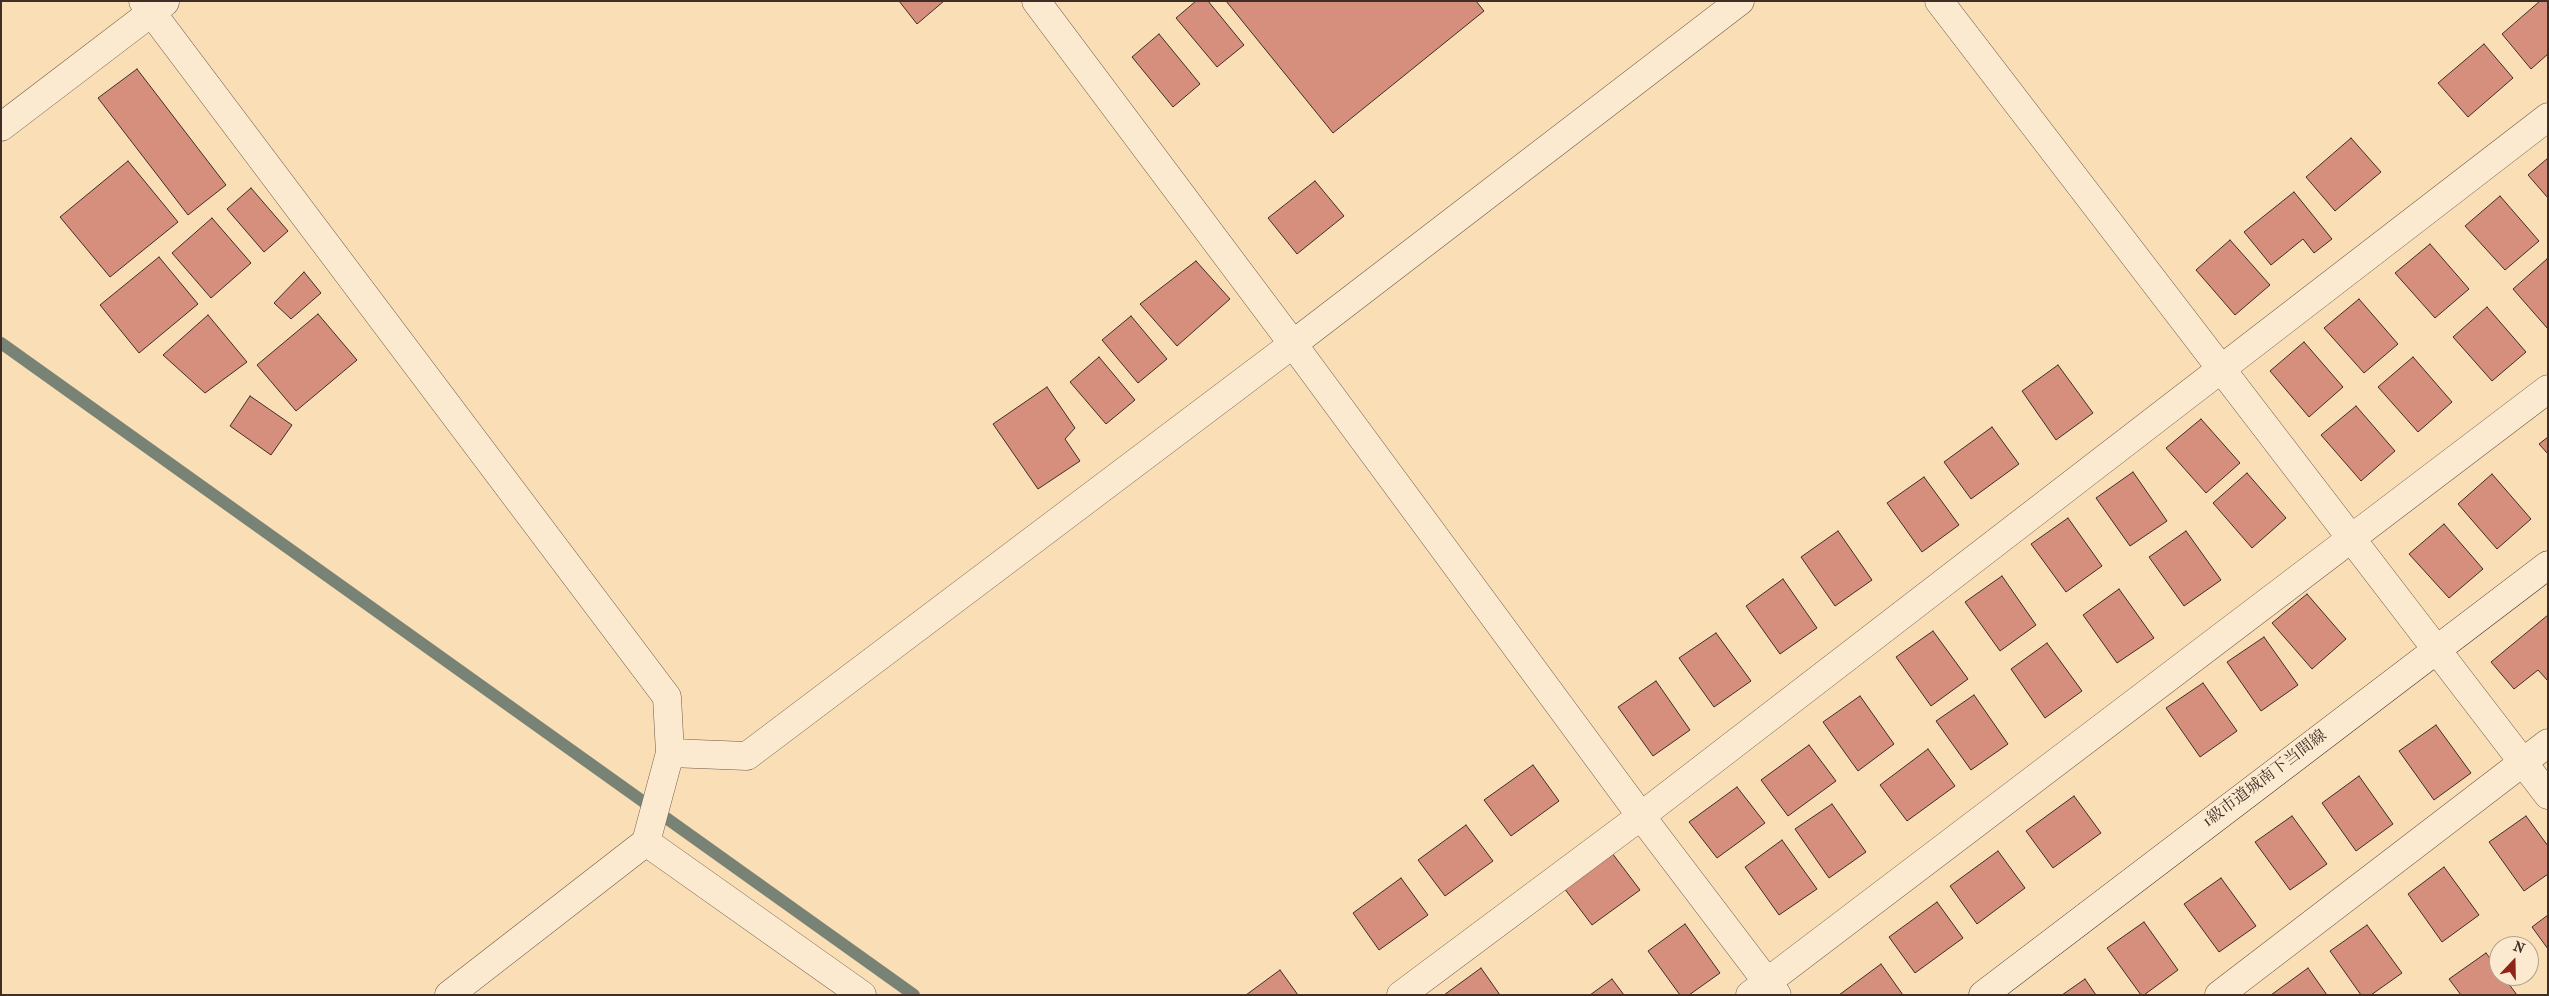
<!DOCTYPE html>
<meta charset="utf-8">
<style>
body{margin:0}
#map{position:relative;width:2549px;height:996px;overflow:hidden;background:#fadeb6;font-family:"IM FELL French Canon",serif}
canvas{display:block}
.frame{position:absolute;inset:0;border:2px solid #402d25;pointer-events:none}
.north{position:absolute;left:2489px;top:936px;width:50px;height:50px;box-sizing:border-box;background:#fcead0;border:1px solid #b19e8c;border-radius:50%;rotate:21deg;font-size:14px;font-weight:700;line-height:20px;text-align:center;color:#402d25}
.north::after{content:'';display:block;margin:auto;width:18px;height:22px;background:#8f2418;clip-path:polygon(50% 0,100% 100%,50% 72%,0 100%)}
</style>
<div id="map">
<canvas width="2549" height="996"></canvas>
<div class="frame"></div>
<div class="north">N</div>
</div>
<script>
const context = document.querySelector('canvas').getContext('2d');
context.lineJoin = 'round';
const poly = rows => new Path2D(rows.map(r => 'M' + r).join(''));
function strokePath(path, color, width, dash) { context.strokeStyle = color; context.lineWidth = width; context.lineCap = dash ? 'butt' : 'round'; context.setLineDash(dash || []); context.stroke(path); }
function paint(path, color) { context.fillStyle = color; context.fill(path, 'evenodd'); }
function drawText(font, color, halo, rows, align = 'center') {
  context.font = font + ' "IM FELL French Canon","Noto Serif JP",serif'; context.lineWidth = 4; context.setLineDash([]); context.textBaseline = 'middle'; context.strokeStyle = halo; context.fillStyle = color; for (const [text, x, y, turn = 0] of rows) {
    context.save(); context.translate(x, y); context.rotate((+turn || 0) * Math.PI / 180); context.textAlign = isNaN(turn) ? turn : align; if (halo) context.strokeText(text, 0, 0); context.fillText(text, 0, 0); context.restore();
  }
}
strokePath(poly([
 [1,343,914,995]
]), '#788375', 12);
const building = poly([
 [899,1,944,1,917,24,899,1],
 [1196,1,1208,1,1244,45,1217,67,1176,18,1196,1],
 [1226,1,1476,1,1484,11,1333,133,1226,1],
 [2540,1,2548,1,2548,54,2531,69,2502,34,2540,1],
 [1159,34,1200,84,1173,107,1132,57,1159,34],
 [2484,44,2513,78,2468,117,2438,83,2484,44],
 [137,69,226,185,188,215,98,98,137,69],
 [2351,138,2381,172,2335,211,2306,177,2351,138],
 [2548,158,2548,198,2528,175,2548,158],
 [128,161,178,222,110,277,60,217,128,161],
 [1315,181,1344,216,1297,254,1268,218,1315,181],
 [251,188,288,231,264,252,227,209,251,188],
 [2294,192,2332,239,2314,253,2303,239,2271,265,2244,232,2294,192],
 [2500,196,2539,241,2505,270,2465,226,2500,196],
 [212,218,251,263,211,298,172,253,212,218],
 [2230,240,2270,285,2235,315,2196,270,2230,240],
 [2430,244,2469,289,2435,318,2395,273,2430,244],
 [159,257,198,304,139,353,100,305,159,257],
 [2547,259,2548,260,2548,329,2513,289,2547,259],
 [1196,261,1230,299,1177,346,1140,304,1196,261],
 [304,272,321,293,291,319,274,303,304,272],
 [2359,299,2398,344,2364,373,2324,328,2359,299],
 [2487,307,2526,352,2492,381,2453,337,2487,307],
 [318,314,357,360,296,411,257,365,318,314],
 [208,315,247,362,205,393,163,355,208,315],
 [1131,316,1167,359,1138,383,1102,340,1131,316],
 [2304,342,2343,387,2309,417,2270,371,2304,342],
 [1099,357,1135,400,1106,424,1070,382,1099,357],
 [2413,357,2452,402,2418,432,2378,387,2413,357],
 [2058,365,2093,413,2056,440,2022,391,2058,365],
 [1047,387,1075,428,1065,439,1080,461,1038,489,993,424,1047,387],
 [250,396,292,425,271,455,230,426,250,396],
 [2356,406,2395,451,2361,481,2321,435,2356,406],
 [2201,419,2240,463,2206,493,2166,448,2201,419],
 [1992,427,2019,464,1971,499,1944,462,1992,427],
 [2548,437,2548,454,2539,444,2548,437],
 [2133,472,2167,521,2130,546,2096,498,2133,472],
 [2247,473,2286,518,2252,548,2213,503,2247,473],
 [2492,474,2531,519,2497,549,2458,504,2492,474],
 [1924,477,1959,525,1922,552,1887,503,1924,477],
 [2068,518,2102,566,2066,592,2031,544,2068,518],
 [2444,524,2483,569,2449,598,2409,554,2444,524],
 [1838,531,1872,580,1835,606,1801,557,1838,531],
 [2186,531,2221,580,2184,606,2149,557,2186,531],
 [2002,576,2036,625,2000,651,1965,602,2002,576],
 [1783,579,1817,628,1780,654,1746,606,1783,579],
 [2119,589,2154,638,2117,663,2083,615,2119,589],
 [2307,594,2346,639,2312,669,2272,623,2307,594],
 [2548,615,2548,681,2538,670,2514,689,2491,662,2548,615],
 [1933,631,1968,679,1931,706,1896,657,1933,631],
 [1716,633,1751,681,1714,707,1679,658,1716,633],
 [2264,637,2298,685,2261,711,2227,662,2264,637],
 [2047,643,2082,691,2045,718,2011,669,2047,643],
 [1656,681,1690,730,1653,756,1618,707,1656,681],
 [2203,683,2237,731,2200,757,2166,708,2203,683],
 [1974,695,2008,744,1971,770,1936,721,1974,695],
 [1860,696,1894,744,1858,771,1823,722,1860,696],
 [2436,725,2471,773,2434,800,2399,751,2436,725],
 [1809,745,1836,781,1788,816,1761,780,1809,745],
 [1928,749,1955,786,1907,821,1880,785,1928,749],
 [1533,765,1559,801,1511,836,1484,800,1533,765],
 [2359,776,2393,824,2356,851,2322,803,2359,776],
 [1737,787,1765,823,1717,858,1689,822,1737,787],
 [2074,796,2101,833,2053,868,2026,831,2074,796],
 [1832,804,1866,852,1829,878,1795,829,1832,804],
 [2292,816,2327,864,2290,890,2255,842,2292,816],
 [2526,816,2548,846,2548,874,2524,891,2489,842,2526,816],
 [1466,825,1493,861,1445,896,1418,860,1466,825],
 [1782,840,1817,889,1779,915,1745,867,1782,840],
 [1998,851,2025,888,1977,924,1950,886,1998,851],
 [1612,853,1640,890,1592,925,1564,888,1612,853],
 [2444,867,2479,915,2442,942,2408,894,2444,867],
 [1401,878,1428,915,1379,950,1353,913,1401,878],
 [2221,878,2256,926,2219,952,2184,904,2221,878],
 [1937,902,1963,938,1915,973,1889,937,1937,902],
 [2548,915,2548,949,2532,927,2548,915],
 [2144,922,2178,970,2144,995,2141,995,2107,948,2144,922],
 [1685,924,1720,973,1689,995,1680,995,1648,951,1685,924],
 [2367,925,2402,973,2371,995,2361,995,2330,951,2367,925],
 [2486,953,2499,970,2499,976,2503,976,2517,995,2461,995,2449,979,2486,953],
 [1881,964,1903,995,1839,995,1881,964],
 [1481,968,1500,995,1444,995,1481,968],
 [2308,968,2327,995,2271,995,2308,968],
 [1280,970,1298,995,1246,995,1280,970],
 [1612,979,1624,995,1590,995,1612,979],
 [2085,979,2096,995,2062,995,2085,979]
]);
paint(building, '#d78f7d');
strokePath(building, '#402d25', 1);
const street = poly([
 [143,1,667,697,670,753,646,842,449,995],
 [1740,1,1293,344,1641,816,1777,995],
 [1939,1,2548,795],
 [1,127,165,2],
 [670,753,747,756,1293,344,1036,1],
 [646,842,862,995],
 [1401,995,1641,816,2548,117],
 [1750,995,2548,389],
 [2219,995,2548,743]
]);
const secondary = poly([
 [1983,995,2548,565]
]);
strokePath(street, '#6e5949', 29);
strokePath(secondary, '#402d25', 29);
strokePath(street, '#fcead0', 28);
strokePath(secondary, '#fcead0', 28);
drawText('16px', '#402d25', '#fcead0', [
 ["1級市道城南下当間線",2265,779,-37]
]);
</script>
